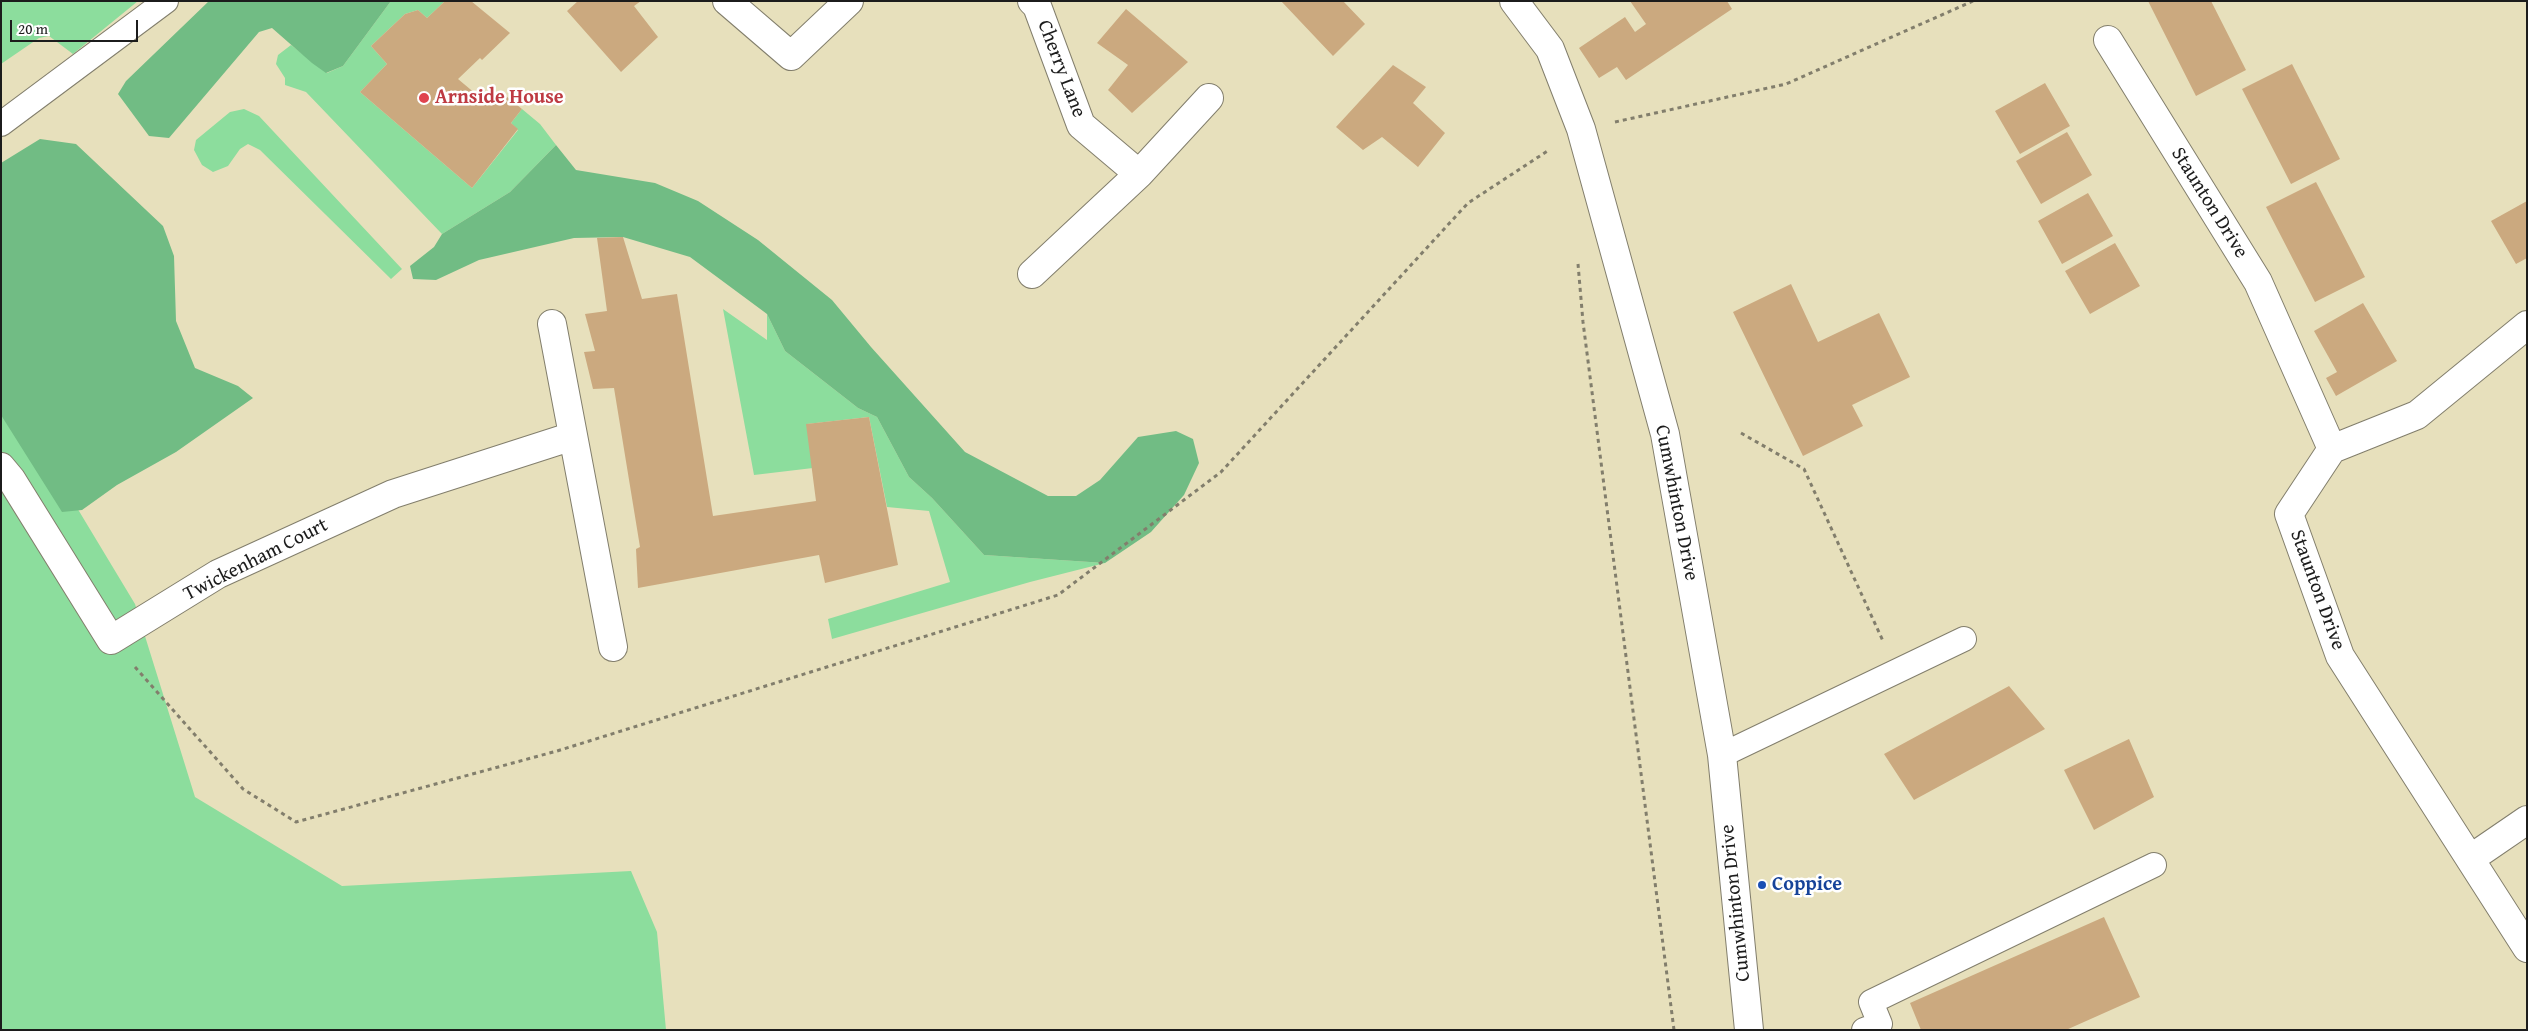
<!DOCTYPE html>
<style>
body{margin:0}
#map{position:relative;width:2528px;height:1031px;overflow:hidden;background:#e7e0bc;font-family:"Gentium Book Plus",serif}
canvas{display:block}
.frame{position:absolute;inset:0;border:2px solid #1c1c1c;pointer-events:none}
.scale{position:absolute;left:10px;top:20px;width:128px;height:22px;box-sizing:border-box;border:2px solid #1c1c1c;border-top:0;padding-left:6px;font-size:15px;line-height:18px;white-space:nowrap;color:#1c1c1c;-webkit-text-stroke:4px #fff;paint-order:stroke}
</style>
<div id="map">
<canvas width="2528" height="1031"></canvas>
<div class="frame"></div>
<div class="scale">20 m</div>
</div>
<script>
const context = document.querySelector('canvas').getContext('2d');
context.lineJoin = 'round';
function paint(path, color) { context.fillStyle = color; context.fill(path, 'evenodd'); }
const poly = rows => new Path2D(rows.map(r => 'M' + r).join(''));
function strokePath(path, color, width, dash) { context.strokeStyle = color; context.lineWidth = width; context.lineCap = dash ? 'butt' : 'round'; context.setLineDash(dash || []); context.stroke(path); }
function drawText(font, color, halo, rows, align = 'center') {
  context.font = font + ' "Gentium Book Plus",serif'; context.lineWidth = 5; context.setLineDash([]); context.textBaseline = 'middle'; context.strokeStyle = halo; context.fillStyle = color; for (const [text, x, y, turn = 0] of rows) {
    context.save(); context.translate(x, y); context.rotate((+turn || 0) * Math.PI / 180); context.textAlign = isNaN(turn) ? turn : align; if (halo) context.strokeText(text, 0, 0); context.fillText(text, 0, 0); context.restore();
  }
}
paint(poly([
 [1,1,138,1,73,54,49,36,39,38,1,64],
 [391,1,445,1,427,18,418,10,405,14,371,46,387,64,360,92,472,188,518,130,511,123,522,109,540,124,556,145,510,192,442,234,306,92,285,85,285,78,276,64,278,55,291,45,327,73,343,66],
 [244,109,259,116,402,269,391,279,260,150,248,144,240,149,228,166,213,172,202,165,194,150,196,140,230,112],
 [723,309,767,340,767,314,785,351,858,408,877,417,909,477,932,498,984,555,1105,563,1030,582,832,639,828,619,950,582,929,511,887,507,869,417,807,424,813,468,754,475],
 [1,410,41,448,135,604,195,797,342,886,631,871,657,932,666,1030,1,1030]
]), '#8cdd9d');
paint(poly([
 [209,1,391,1,343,66,326,73,312,63,272,28,259,32,169,138,149,136,118,94,126,81],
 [40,139,76,144,163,226,174,256,176,321,195,368,238,386,253,398,176,452,117,485,82,510,62,512,1,415,1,163],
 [556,145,576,170,655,183,698,201,758,240,832,300,871,347,965,452,1048,496,1076,496,1100,480,1138,437,1176,431,1193,439,1199,463,1184,495,1151,532,1105,563,984,555,932,498,909,477,877,417,858,408,785,351,767,314,690,257,623,237,574,238,479,260,436,280,413,279,410,266,434,247,442,234,510,192]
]), '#71bc84');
paint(poly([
 [445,1,471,1,510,33,482,60,480,58,458,79,489,105,501,92,522,109,511,123,518,129,472,188,360,92,387,64,371,46,405,14,418,10,427,18],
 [578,1,641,1,634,6,658,37,621,72,567,11],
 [1281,1,1343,1,1365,24,1333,56],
 [1630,1,1727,1,1732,9,1626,80,1617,67,1599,78,1579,48,1625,17,1635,32,1646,24],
 [2148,1,2211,1,2246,70,2196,96],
 [1126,9,1188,62,1132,113,1108,90,1128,65,1097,43],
 [2292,64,2340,159,2291,184,2242,89],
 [1393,65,1426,87,1413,103,1445,133,1418,167,1382,137,1363,150,1336,127],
 [2045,83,2070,126,2020,154,1995,111],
 [2067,132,2092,175,2041,204,2016,161],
 [2316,182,2365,277,2315,302,2266,207],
 [2088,193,2113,236,2062,264,2038,221],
 [2527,201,2527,258,2516,264,2491,221],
 [623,237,642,299,677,294,713,516,816,501,806,424,869,417,898,565,825,583,819,555,638,588,636,549,640,547,614,388,593,389,584,352,595,351,585,314,607,311,597,238],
 [2115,243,2140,286,2090,314,2065,271],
 [1791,284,1818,342,1879,313,1910,377,1852,405,1863,426,1803,456,1733,312],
 [2363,303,2397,361,2336,396,2326,378,2337,372,2314,331],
 [2009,686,2045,729,1914,800,1884,754],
 [2129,739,2154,797,2094,830,2064,770],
 [2104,917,2140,997,2066,1030,1921,1030,1910,1003]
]), '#cba97f');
const lane = poly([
 [1,124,166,1],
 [1722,755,1964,639],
 [1864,1030,1880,1024,1871,1002,2154,865]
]);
const street = poly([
 [727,1,791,56,849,1],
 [1032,1,1037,6,1081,125,1139,174,1209,98],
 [1514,1,1550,49,1581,129,1665,434,1722,755,1749,1030],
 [2108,40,2258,282,2332,449,2289,514,2340,656,2527,948],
 [1032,274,1139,174],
 [552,324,613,647],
 [2332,449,2417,415,2527,325],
 [1,467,11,479,111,640,218,574,393,494,573,436],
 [2470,859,2527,820]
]);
strokePath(lane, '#827e6c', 26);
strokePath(street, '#827e6c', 30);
strokePath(poly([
 [1615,122,1786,84,1973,1],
 [1578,264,1583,322,1674,1030],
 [1741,433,1804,469,1883,641],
 [135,667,243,789,296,822,557,751,1058,595,1221,472,1468,203,1549,150]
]), '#827e6c', 3, [4, 4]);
strokePath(lane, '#fff', 24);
strokePath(street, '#fff', 28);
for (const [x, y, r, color] of [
 [424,98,6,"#e0444e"],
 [1762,885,5,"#1a4fb4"]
]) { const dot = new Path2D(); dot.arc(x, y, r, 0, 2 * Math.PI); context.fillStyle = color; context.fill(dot); strokePath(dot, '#fff', 2); }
drawText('20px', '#1c1c1c', '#fff', [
 ["Cherry Lane",1061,69,69],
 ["Staunton Drive",2209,203,58],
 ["Cumwhinton Drive",1676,503,79],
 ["Twickenham Court",256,560,-27],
 ["Staunton Drive",2317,590,70],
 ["Cumwhinton Drive",1736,903,-96]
]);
drawText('bold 20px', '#be3a42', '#fff', [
 ["Arnside House",435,98]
], 'left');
drawText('bold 20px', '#164399', '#fff', [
 ["Coppice",1772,885]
], 'left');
</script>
